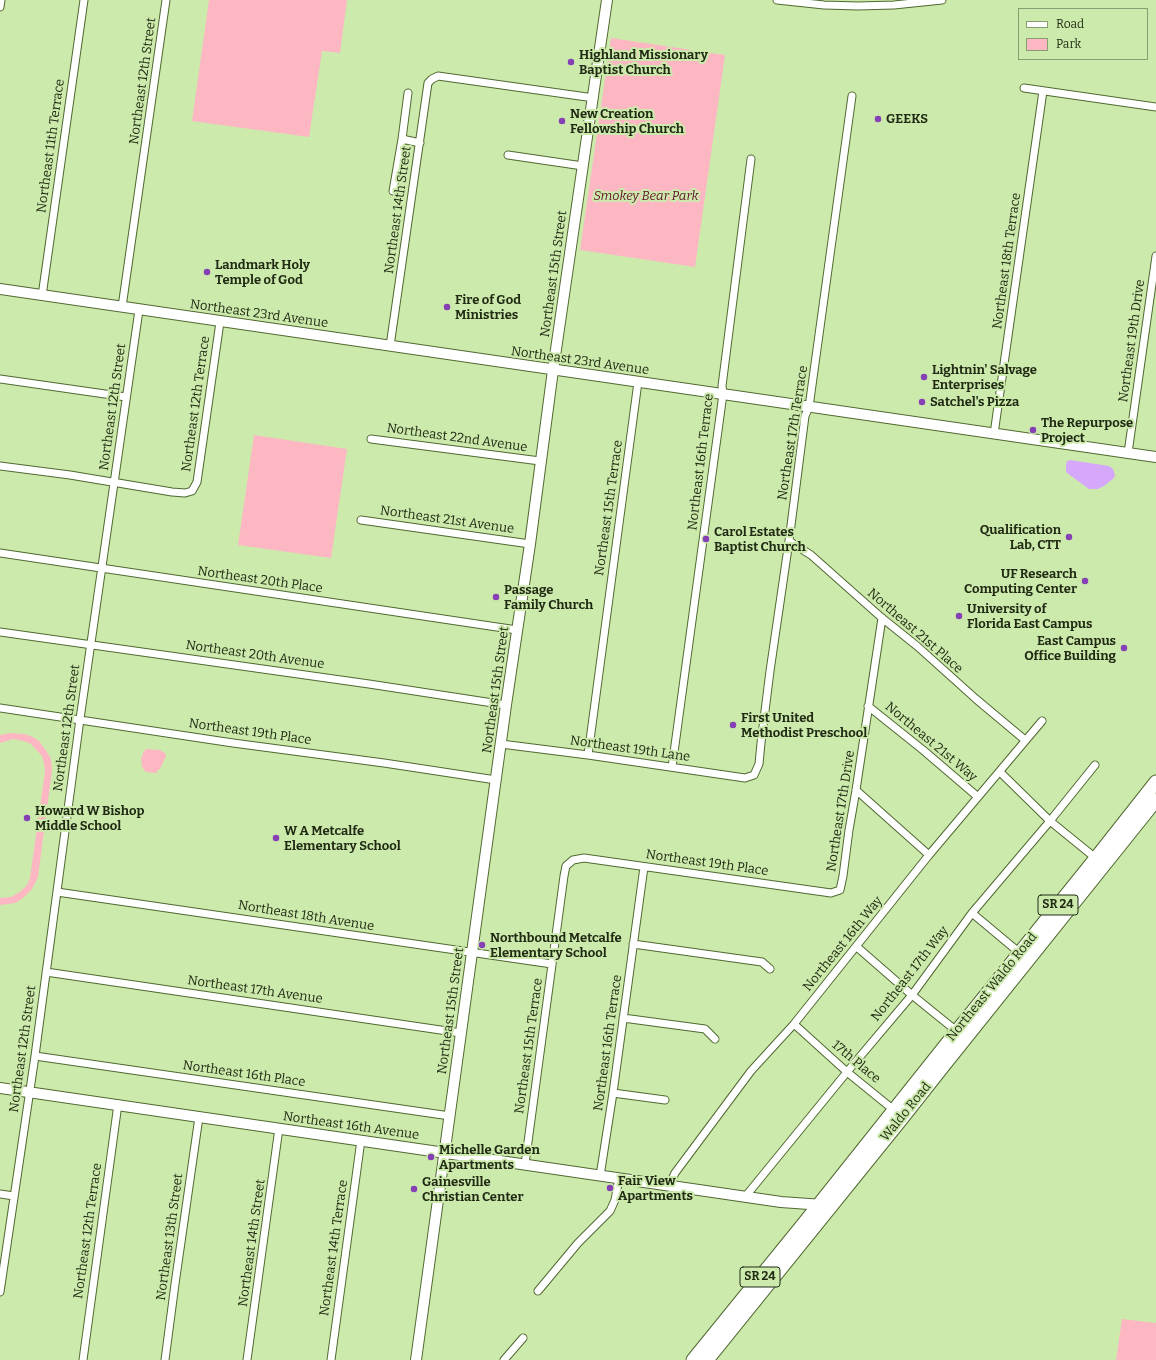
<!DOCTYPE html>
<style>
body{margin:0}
#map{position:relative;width:1156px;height:1360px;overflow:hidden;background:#cdeaad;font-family:Bitter,serif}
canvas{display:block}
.legend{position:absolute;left:1018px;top:8px;width:130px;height:52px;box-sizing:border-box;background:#cdeaad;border:1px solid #889e70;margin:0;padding:5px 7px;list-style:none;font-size:12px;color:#212b14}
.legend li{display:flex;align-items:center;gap:8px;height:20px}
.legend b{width:20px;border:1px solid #889e70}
</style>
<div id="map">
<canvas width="1156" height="1360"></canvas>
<ul class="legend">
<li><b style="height:5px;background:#fff"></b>Road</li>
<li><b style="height:11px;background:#fcb7c2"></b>Park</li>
</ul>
</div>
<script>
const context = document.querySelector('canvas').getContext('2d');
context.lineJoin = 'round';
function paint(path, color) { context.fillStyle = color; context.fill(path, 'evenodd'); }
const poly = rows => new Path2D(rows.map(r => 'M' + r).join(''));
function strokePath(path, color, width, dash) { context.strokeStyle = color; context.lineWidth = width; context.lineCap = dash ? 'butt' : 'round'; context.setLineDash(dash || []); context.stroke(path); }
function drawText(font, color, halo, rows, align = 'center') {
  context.font = font + ' Bitter,serif'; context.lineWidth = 4; context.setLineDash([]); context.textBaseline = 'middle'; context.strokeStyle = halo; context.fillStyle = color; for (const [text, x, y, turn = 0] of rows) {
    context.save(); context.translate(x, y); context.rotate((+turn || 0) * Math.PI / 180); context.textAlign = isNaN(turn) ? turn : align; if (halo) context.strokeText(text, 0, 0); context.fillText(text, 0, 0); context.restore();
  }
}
paint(poly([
 [209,0,347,0,340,53,322,51,309,137,192,121],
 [611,38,725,55,695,267,580,250],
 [254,435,347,449,331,558,238,545],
 [10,733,25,734,33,737,39,741,47,752,51,759,52,770,38,877,32,889,22,899,15,903,0,905,0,898,11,897,21,891,27,885,30,878,45,771,44,763,42,756,31,744,24,741,13,739,0,743,0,735],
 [146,749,160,750,165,753,166,756,161,767,156,773,146,772,142,767,141,759,143,753],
 [1122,1319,1156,1323,1156,1360,1116,1360]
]), '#fcb7c2');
paint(poly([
 [1070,460,1109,466,1113,469,1115,475,1114,478,1104,486,1098,489,1089,489,1067,473,1066,471,1066,465,1067,461]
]), '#d5a8fc');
const street = poly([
 [777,0,824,5,858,6,894,5,942,0],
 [0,7,1,0],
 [1024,88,1156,107],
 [402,139,408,93],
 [508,155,583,166],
 [393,191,402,139,420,143],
 [42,296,84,0],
 [122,307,166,0],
 [390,346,428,83,432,79,438,76,594,98],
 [0,379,126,397],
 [994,434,1043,91],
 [371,439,540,461],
 [1128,453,1156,256],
 [0,466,70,475,172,492,185,493,192,491,197,482,220,322],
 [361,520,530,544],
 [789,541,811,555,882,618,917,646,976,699,1025,740],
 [0,553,517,630],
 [0,632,369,684,506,705],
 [868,706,923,750,978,797],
 [0,708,233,743,384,763,496,780],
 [501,744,588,755,745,778,754,775,759,764,761,743,770,671,789,541,805,416,809,407,852,96],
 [588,755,638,382],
 [672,767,723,394,722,386,751,159],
 [1000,772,1050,821,1098,860],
 [856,790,929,855],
 [57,892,552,964],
 [972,913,1021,954],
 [633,944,762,962,770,969],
 [857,947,912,995,959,1033],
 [46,972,461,1033],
 [623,1018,705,1029,715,1039],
 [794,1024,847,1072,895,1111],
 [35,1056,450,1116],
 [613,1093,665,1100],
 [525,1164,564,876,566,866,573,860,584,858,831,893,840,890,843,876,849,830,856,790,882,618],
 [600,1176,613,1093,644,867],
 [669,1186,675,1173,751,1071,794,1024,929,855,1042,721],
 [0,1194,14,1196],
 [745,1197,847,1072,912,995,972,913,1050,821,1095,765],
 [538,1291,578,1243,610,1211,615,1200,619,1178],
 [0,1292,35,1056,80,719,139,310],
 [83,1360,118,1104],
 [165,1360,175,1284,199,1117],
 [247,1360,279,1128],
 [331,1360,361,1140],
 [504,1360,523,1338]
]);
const secondary = poly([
 [0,289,1156,457],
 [0,1088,781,1202,823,1205],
 [416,1360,506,705,530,544,553,370,607,0]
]);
const highway = poly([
 [693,1360,805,1222,957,1031,1096,858,1156,782],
 [707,1360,903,1117,944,1065,1156,800]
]);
strokePath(street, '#516831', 9);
strokePath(secondary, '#516831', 12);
strokePath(highway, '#516831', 15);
strokePath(street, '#fff', 7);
strokePath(secondary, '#fff', 10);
strokePath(highway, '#fff', 13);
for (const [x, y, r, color] of [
 [571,62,4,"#8440b4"],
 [878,119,4,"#8440b4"],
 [562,121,4,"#8440b4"],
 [207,272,4,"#8440b4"],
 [447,307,4,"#8440b4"],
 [924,377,4,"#8440b4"],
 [922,402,4,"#8440b4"],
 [1033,430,4,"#8440b4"],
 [1069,537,4,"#8440b4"],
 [706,539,4,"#8440b4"],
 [1085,581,4,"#8440b4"],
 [496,597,4,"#8440b4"],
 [959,616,4,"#8440b4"],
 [1124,648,4,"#8440b4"],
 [733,725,4,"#8440b4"],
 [27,818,4,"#8440b4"],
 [276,838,4,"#8440b4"],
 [482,945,4,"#8440b4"],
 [431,1157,4,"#8440b4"],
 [610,1188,4,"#8440b4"],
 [414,1189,4,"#8440b4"]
]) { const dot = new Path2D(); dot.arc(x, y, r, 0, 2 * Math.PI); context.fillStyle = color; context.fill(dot); strokePath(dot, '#cdeaad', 1.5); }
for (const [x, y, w] of [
 [1058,905,40],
 [760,1277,40]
]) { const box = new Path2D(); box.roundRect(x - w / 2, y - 10, w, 20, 3); context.fillStyle = '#cdeaad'; context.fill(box); strokePath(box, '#212b14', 1); }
drawText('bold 12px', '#212b14', null, [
 ["SR 24",1058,905],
 ["SR 24",760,1277]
]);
drawText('bold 13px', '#212b14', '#cdeaad', [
 ["Highland Missionary",579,55],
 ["Baptist Church",579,70],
 ["New Creation",570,114],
 ["Fellowship Church",570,129],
 ["GEEKS",886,119],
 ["Landmark Holy",215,265],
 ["Temple of God",215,280],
 ["Fire of God",455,300],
 ["Ministries",455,315],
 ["Lightnin' Salvage",932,370],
 ["Enterprises",932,385],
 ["Satchel's Pizza",930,402],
 ["The Repurpose",1041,423],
 ["Project",1041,438],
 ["Qualification",1061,530,"right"],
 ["Lab, CTT",1061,545,"right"],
 ["Carol Estates",714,532],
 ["Baptist Church",714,547],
 ["UF Research",1077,574,"right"],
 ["Computing Center",1077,589,"right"],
 ["Passage",504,590],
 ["Family Church",504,605],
 ["University of",967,609],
 ["Florida East Campus",967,624],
 ["East Campus",1116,641,"right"],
 ["Office Building",1116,656,"right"],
 ["First United",741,718],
 ["Methodist Preschool",741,733],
 ["Howard W Bishop",35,811],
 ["Middle School",35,826],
 ["W A Metcalfe",284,831],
 ["Elementary School",284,846],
 ["Northbound Metcalfe",490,938],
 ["Elementary School",490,953],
 ["Michelle Garden",439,1150],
 ["Apartments",439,1165],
 ["Fair View",618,1181],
 ["Apartments",618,1196],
 ["Gainesville",422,1182],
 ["Christian Center",422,1197]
], 'left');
drawText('13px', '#212b14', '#cdeaad', [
 ["Northeast 12th Street",143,81,-82],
 ["Northeast 11th Terrace",51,146,-82],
 ["Northeast 14th Street",398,210,-82],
 ["Northeast 18th Terrace",1007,261,-82],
 ["Northeast 15th Street",554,274,-82],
 ["Northeast 23rd Avenue",259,314,8],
 ["Northeast 19th Drive",1132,341,-82],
 ["Northeast 23rd Avenue",580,361,8],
 ["Northeast 12th Terrace",196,404,-82],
 ["Northeast 12th Street",113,407,-82],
 ["Northeast 17th Terrace",793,433,-81],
 ["Northeast 22nd Avenue",457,438,8],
 ["Northeast 16th Terrace",701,462,-83],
 ["Northeast 15th Terrace",609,508,-82],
 ["Northeast 21st Avenue",447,520,8],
 ["Northeast 20th Place",260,580,8],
 ["Northeast 21st Place",915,631,41],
 ["Northeast 20th Avenue",255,655,8],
 ["Northeast 15th Street",496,690,-82],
 ["Northeast 12th Street",67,728,-82],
 ["Northeast 19th Place",250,732,8],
 ["Northeast 21st Way",931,742,40],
 ["Northeast 19th Lane",630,749,8],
 ["Northeast 17th Drive",841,811,-81],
 ["Northeast 19th Place",707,863,8],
 ["Northeast 18th Avenue",306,916,9],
 ["Northeast 16th Way",843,944,-51],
 ["Northeast 17th Way",910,974,-52],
 ["Northeast Waldo Road",992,987,-51],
 ["Northeast 17th Avenue",255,990,8],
 ["Northeast 15th Street",451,1011,-82],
 ["Northeast 16th Terrace",608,1043,-82],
 ["Northeast 15th Terrace",529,1046,-82],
 ["Northeast 12th Street",23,1049,-82],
 ["17th Place",856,1062,40],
 ["Northeast 16th Place",244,1074,8],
 ["Waldo Road",906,1112,-51],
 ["Northeast 16th Avenue",351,1126,8],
 ["Northeast 12th Terrace",88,1231,-82],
 ["Northeast 13th Street",170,1237,-82],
 ["Northeast 14th Street",252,1243,-82],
 ["Northeast 14th Terrace",334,1248,-82]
]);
drawText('italic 13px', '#62132b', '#cdeaad', [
 ["Smokey Bear Park",646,196]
]);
</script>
